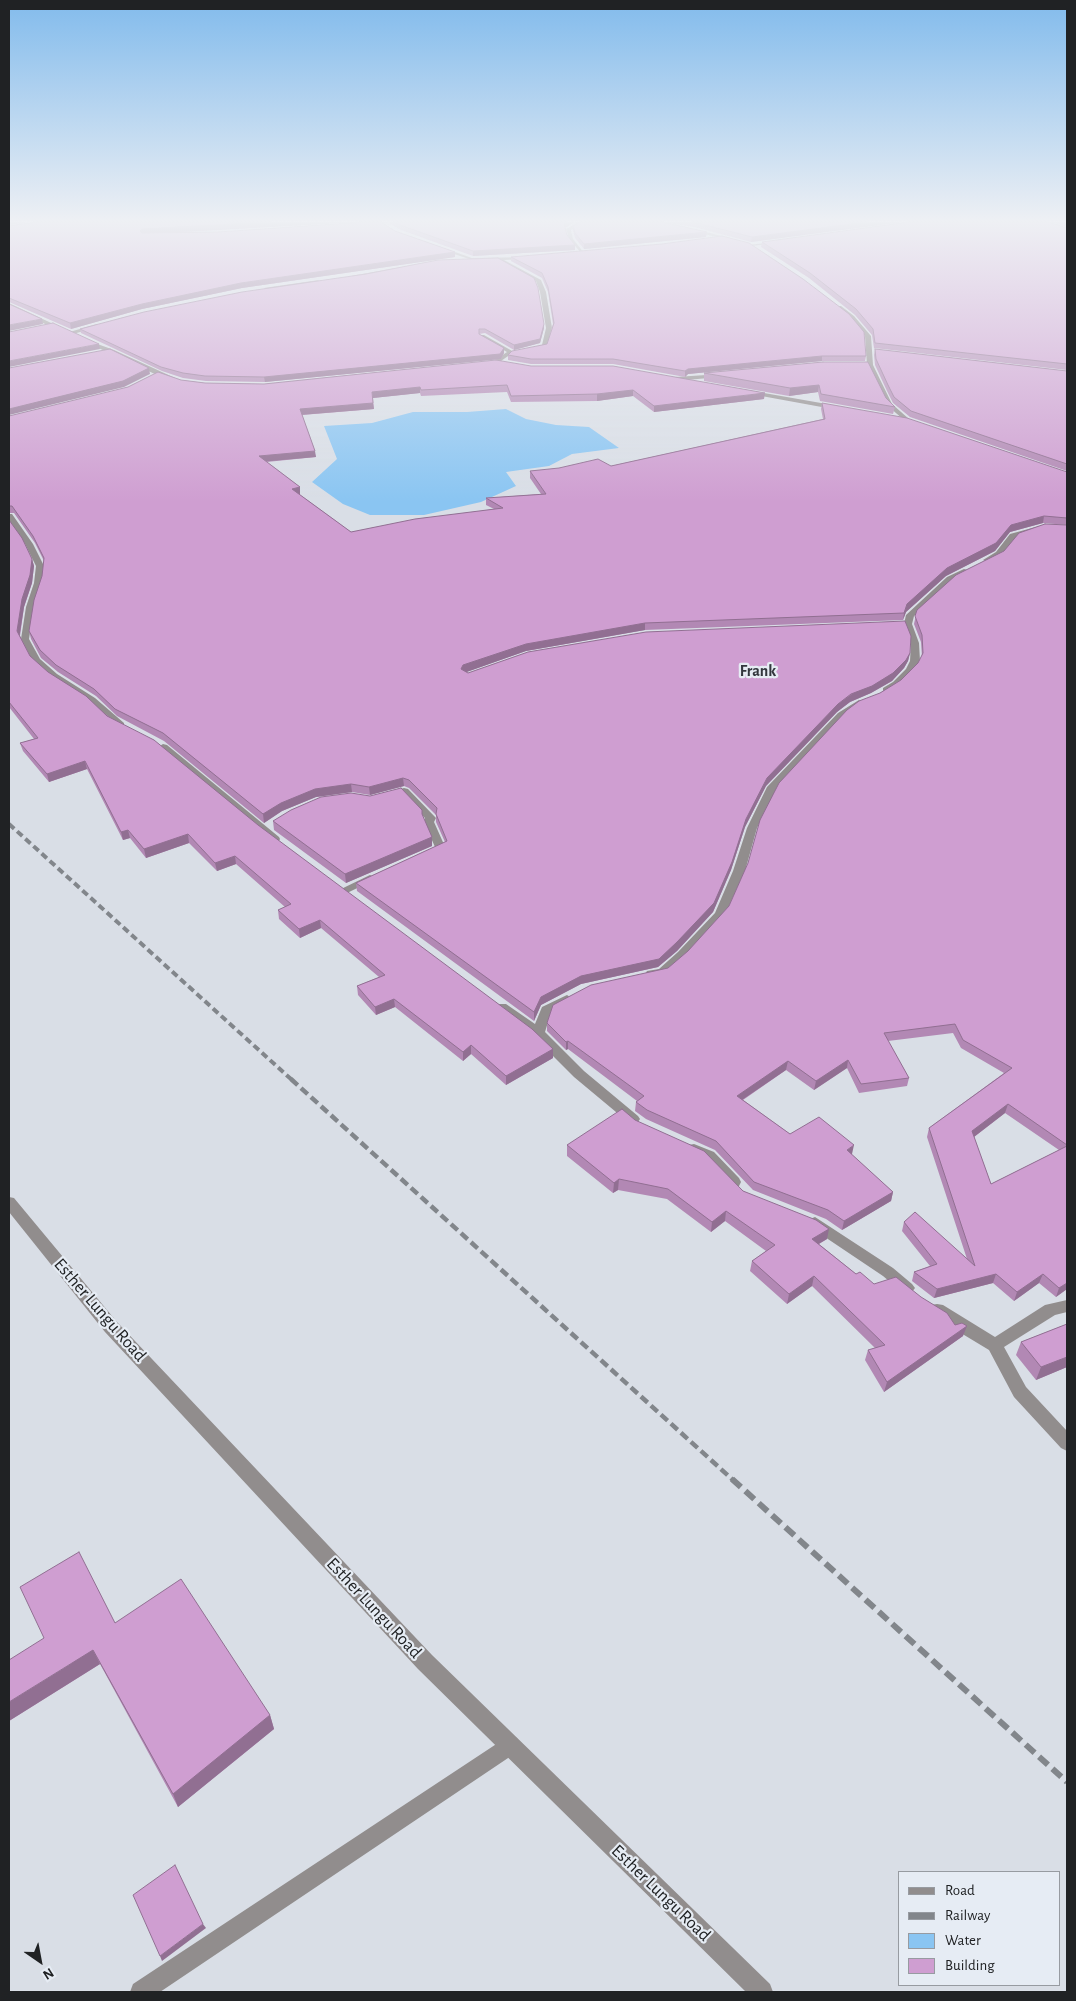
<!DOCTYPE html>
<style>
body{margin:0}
#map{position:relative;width:1076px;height:2001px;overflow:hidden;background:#d9dee6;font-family:"Alegreya Sans",sans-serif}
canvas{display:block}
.frame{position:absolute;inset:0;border:10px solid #202224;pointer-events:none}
.legend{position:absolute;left:898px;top:1871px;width:162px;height:115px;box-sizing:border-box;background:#e6ecf4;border:1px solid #979ba1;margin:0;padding:6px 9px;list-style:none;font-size:15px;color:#202224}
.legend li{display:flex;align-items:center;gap:10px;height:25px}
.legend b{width:25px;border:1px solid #979ba1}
.north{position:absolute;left:15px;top:1936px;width:50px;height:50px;-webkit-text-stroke:4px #e6ecf4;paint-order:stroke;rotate:147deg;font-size:14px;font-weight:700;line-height:20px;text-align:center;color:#202224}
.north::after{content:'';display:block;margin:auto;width:18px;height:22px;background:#202224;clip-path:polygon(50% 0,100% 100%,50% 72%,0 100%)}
</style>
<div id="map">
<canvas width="1076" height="2001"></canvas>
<div class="frame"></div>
<ul class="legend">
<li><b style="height:6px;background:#918d8d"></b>Road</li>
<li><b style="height:6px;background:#82868b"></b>Railway</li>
<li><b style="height:14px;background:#8ac5f2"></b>Water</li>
<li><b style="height:14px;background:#cf9ed1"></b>Building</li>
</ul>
<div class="north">N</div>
</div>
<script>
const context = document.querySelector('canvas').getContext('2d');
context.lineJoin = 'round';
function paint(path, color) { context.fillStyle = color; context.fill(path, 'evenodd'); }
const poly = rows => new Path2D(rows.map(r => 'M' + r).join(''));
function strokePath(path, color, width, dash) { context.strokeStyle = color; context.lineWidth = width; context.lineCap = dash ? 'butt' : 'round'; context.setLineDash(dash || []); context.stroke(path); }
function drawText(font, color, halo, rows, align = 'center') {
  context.font = font + ' "Alegreya Sans",sans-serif'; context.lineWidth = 4.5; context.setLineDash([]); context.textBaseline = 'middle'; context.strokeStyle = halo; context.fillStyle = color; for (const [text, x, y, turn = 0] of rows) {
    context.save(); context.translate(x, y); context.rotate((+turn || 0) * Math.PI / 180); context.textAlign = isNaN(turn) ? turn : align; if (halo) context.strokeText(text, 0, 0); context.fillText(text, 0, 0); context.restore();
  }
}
paint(poly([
 [506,409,526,419,556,425,589,427,619,448,572,454,549,466,506,472,516,486,481,502,424,515,370,515,343,504,312,482,337,459,324,426,372,423,413,412,467,412]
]), '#8ac5f2');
paint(poly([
 [394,222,367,225,365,224,373,222,394,222],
 [579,222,585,222,571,230,573,239,584,253,582,254,569,239,566,229,579,222],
 [1051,222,1056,222,1053,225,1067,229,1067,231,1048,226,1051,222],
 [690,228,738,240,738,241,736,242,688,230,690,228],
 [781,241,779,243,751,246,749,245,781,241],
 [438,246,472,258,528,257,526,259,504,260,541,280,546,292,552,328,547,347,531,352,528,350,542,345,546,328,540,292,536,281,499,260,472,260,436,248,438,246],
 [435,261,433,263,354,278,351,276,435,261],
 [319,280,317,283,267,290,264,288,319,280],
 [9,303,66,330,67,331,62,332,9,307,9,303],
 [837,306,841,306,854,316,871,336,873,365,892,404,909,419,921,423,921,425,905,421,888,406,867,365,865,336,850,318,837,308,837,306],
 [97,324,99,327,69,335,66,333,97,324],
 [480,335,484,335,514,352,498,363,494,363,494,361,507,352,480,337,480,335],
 [81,338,114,350,175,378,172,380,157,375,81,340,81,338],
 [722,374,720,377,675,381,672,379,675,377,722,374],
 [747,390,838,406,841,408,838,410,745,393,744,392,747,390],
 [9,514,12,514,33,544,44,566,42,583,34,607,29,639,40,659,57,674,95,698,124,723,124,727,118,727,110,722,89,702,51,678,31,660,21,639,26,607,34,583,36,566,25,544,9,521,9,514],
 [1043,525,1067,526,1067,530,1043,529,1016,538,1002,556,987,562,983,560,996,552,1010,534,1043,525],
 [964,569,971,571,953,581,914,616,912,624,919,643,920,661,913,672,899,686,889,692,883,692,883,688,893,682,906,669,910,661,911,643,904,624,906,615,947,577,964,569],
 [859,700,864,703,862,705,844,717,776,790,757,828,745,871,724,917,686,958,667,975,651,978,647,977,645,974,647,971,659,969,678,952,715,913,733,871,747,828,767,787,838,713,859,700],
 [163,744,167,745,279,837,280,839,279,841,271,841,159,749,158,747,163,744],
 [404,788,408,789,436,818,434,822,446,849,445,851,430,856,426,855,425,853,426,851,435,847,424,822,425,818,402,795,388,798,383,795,384,793,404,788],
 [370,875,376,878,374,880,347,893,343,894,337,891,370,875],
 [567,995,573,999,571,1002,551,1012,545,1032,584,1071,638,1116,640,1119,638,1122,628,1122,574,1077,533,1036,496,1007,498,1004,506,1004,535,1024,542,1007,567,995],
 [694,1144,714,1152,739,1178,741,1182,739,1186,734,1187,729,1186,704,1160,689,1153,687,1149,689,1145,694,1144],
 [815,1217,893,1268,912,1284,915,1288,912,1292,907,1294,902,1292,883,1276,810,1227,808,1223,810,1219,815,1217],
 [1067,1300,1067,1312,1055,1315,1004,1347,1026,1387,1067,1431,1067,1451,1061,1448,1014,1397,989,1350,931,1315,929,1310,931,1305,937,1304,943,1305,995,1337,1045,1305,1067,1300],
 [510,1735,517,1738,520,1745,517,1752,160,1992,130,1992,133,1984,510,1735]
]), '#918d8d');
paint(poly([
 [9,1197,14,1198,117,1322,432,1655,770,1984,773,1992,746,1992,418,1669,105,1332,9,1212,9,1197]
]), '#918d8d');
strokePath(poly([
 [9,824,292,1080]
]), '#82868b', 4, [7, 4]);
strokePath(poly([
 [291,1079,733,1480]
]), '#82868b', 4.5, [9, 4.5]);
strokePath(poly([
 [732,1479,1067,1782]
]), '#82868b', 6, [12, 6]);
paint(poly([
 [36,222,356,222,168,233,395,231,455,252,455,257,242,288,142,309,71,329,9,302,9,226],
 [390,222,575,222,565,228,567,235,575,245,575,250,473,256,401,230,390,224],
 [580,222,902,222,751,242,694,227,662,222,707,232,706,237,584,249,575,238,573,231,573,226],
 [1057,222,1067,222,1067,227,1057,224],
 [1067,228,1067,370,874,348,872,335,855,315,809,278,761,247,762,242],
 [511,257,866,356,865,361,822,361,688,374,685,377,613,364,531,364,508,360,508,355,547,344,553,324,548,292,542,278,511,261],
 [544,328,540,343,514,350,485,333,479,334,504,348,504,353,501,359,265,382,206,381,183,378,162,371,81,333,80,329],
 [875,349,1067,371,1067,471,910,417,893,403,887,391,875,365,874,355],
 [823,362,886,398,895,407,893,414,820,401,818,392,789,396,704,381,704,373],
 [531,366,764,399,654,412,633,396,597,401,511,402,507,392,421,396,420,393,373,398,374,409,302,415,316,457,267,462,300,487,300,494,299,494,351,532,494,509,486,505,486,498,541,494,530,478,530,471,611,466,823,419,821,409,822,403,1067,472,1067,525,1043,523,1010,532,995,551,946,576,906,612,903,620,645,630,526,651,466,672,468,673,910,653,908,661,904,668,892,681,871,693,850,702,837,712,766,786,745,827,731,870,713,912,677,951,658,967,581,984,541,1005,534,1021,357,891,356,883,445,842,436,822,436,815,409,788,404,786,370,795,352,792,316,797,282,811,264,823,164,741,117,716,96,696,58,672,41,658,31,639,29,631,42,576,44,561,35,543,14,513,9,513,9,416,181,380,205,383,264,384],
 [9,520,32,559,34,566,32,583,24,607,20,636,30,656,48,672,258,825,553,1049,553,1058,506,1085,471,1054,463,1061,395,1007,376,1015,358,995,357,986,379,977,321,928,300,938,279,919,278,910,285,907,236,864,217,871,189,843,146,858,130,838,123,840,87,769,49,782,23,751,20,743,34,739,9,707],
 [1067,525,1067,1289,1056,1297,1039,1283,1014,1301,993,1283,934,1298,912,1281,914,1272,930,1266,902,1231,904,1222,967,1259,927,1137,929,1128,1004,1073,961,1048,953,1033,888,1041,909,1078,907,1086,859,1093,847,1068,814,1090,786,1070,743,1100,790,1134,852,1154,852,1155,893,1192,891,1201,842,1230,826,1219,753,1190,715,1150,646,1119,635,1111,636,1102,637,1101,568,1049,566,1050,547,1031,547,1023,668,968,688,951,729,906,880,693,901,680,918,663,922,657,921,642,914,624,917,610],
 [1005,1113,1059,1150,991,1184,974,1137],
 [423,816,432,846,346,883,274,830,273,821],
 [635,1120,743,1191,827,1239,819,1244,856,1274,963,1336,884,1392,865,1360,868,1350,875,1348,812,1286,787,1304,750,1271,752,1261,766,1251,725,1221,711,1232,667,1199,618,1190,613,1193,567,1156,567,1145],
 [1067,1324,1067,1367,1036,1380,1016,1355,1021,1342],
 [115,1623,270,1715,274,1729,178,1807,100,1664,9,1721]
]), '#b288b4');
paint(poly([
 [9,222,30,222,9,225],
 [271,222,356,222,143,234,140,231,142,229],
 [567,222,575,222,564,228,564,224],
 [867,222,902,222,751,242,752,237],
 [707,232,706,237,584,249,584,244],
 [575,245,575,250,473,256,473,251],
 [455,252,455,257,242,288,142,309,71,329,70,323,142,304,241,283],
 [42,319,43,324,9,331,9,325],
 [544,324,544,328,540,343,514,350,514,345],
 [99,344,100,349,9,367,9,361],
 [504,348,504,353,501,359,265,382,264,377],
 [822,356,822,361,688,374,685,377,685,371,688,369],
 [149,368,150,374,124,387,9,415,9,409],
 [819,385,818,392,789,396,790,388],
 [420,387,420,393,373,398,372,392],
 [633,390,633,396,597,401,597,394],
 [765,393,764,399,654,412,654,406],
 [373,403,374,409,300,415,300,409],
 [315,451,316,457,260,462,259,456],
 [300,487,300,494,293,495,292,489],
 [1044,516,1043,523,1010,532,995,551,946,576,906,612,903,620,904,613,907,604,947,568,1011,525],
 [32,559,34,566,32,583,24,607,19,639,17,631,22,599],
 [645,623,645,630,526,651,464,673,461,669,463,665,526,644],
 [910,653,908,661,904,668,892,681,871,693,850,702,837,712,766,786,745,827,731,870,713,912,677,951,658,967,581,984,541,1005,534,1021,534,1012,541,997,746,819,767,778,838,704],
 [85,761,87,769,49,782,47,774],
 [403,778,404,786,370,795,369,787],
 [351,784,352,792,316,797,282,811,264,823,263,814,281,803,315,789],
 [128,830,130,838,123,840,121,832],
 [188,834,189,843,146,858,144,849],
 [432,837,432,846,346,883,345,874],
 [235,856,236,864,217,871,215,863],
 [320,920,321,928,300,938,299,929],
 [394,999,395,1007,376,1015,375,1007],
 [568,1041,568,1049,566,1050,566,1042],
 [471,1045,471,1054,463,1061,463,1052],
 [553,1049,553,1058,506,1085,506,1076],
 [848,1060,847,1068,814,1090,816,1081],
 [788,1061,786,1070,736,1104,737,1096],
 [1008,1104,1005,1113,970,1140,972,1131],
 [854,1145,852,1154,845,1159,847,1150],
 [619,1179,618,1190,613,1193,614,1183],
 [893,1192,891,1201,842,1230,844,1221],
 [726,1211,725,1221,711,1232,712,1222],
 [829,1229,827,1239,810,1249,812,1239],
 [996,1274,993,1283,934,1298,937,1289],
 [1043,1274,1039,1283,1014,1301,1017,1292],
 [814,1276,812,1286,787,1304,789,1294],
 [1067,1283,1067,1289,1056,1297,1059,1288],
 [967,1326,963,1336,884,1392,887,1382],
 [1067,1357,1067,1367,1036,1380,1041,1367],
 [93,1650,100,1664,9,1721,9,1702],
 [270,1715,274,1729,178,1807,173,1794],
 [203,1924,206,1928,162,1961,160,1956]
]), '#916f92');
const building = poly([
 [36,222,271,222,142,229,140,231,142,233,218,232,365,222,381,222,395,231,455,252,241,283,142,304,70,323,9,298,9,226,36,222],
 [394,222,567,222,564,224,567,235,575,245,473,251,400,225,394,222],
 [580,222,662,222,707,232,584,244,575,233,573,226,580,222],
 [693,222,867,222,752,237,693,222],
 [909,222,1048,222,1067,228,1067,364,875,343,873,329,856,309,810,273,762,242,909,222],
 [722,236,749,243,803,279,849,314,864,332,866,356,822,356,688,369,685,371,613,359,531,359,508,355,512,351,547,344,554,323,548,287,542,273,511,257,662,244,722,236],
 [498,258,534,278,538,288,544,324,540,339,514,345,485,329,479,329,479,334,504,348,500,354,264,377,205,376,183,373,161,367,80,329,144,312,242,292,366,274,438,260,498,258],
 [9,304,42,319,9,325,9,304],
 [53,323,99,344,9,361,9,332,53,323],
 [110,349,149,368,123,381,9,409,9,368,110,349],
 [875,349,1067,371,1067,464,911,411,894,397,888,385,876,359,875,349],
 [496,360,531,366,613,366,765,393,654,406,633,390,597,394,511,396,507,385,421,390,420,387,372,392,373,403,300,409,315,451,259,456,300,487,292,489,351,532,415,519,503,508,486,498,546,494,530,471,559,468,598,459,611,466,825,419,822,403,907,418,1067,472,1067,518,1044,516,1011,525,996,543,947,568,907,604,904,613,645,623,526,644,463,665,461,669,468,673,528,652,646,632,905,621,911,636,910,653,906,660,893,673,872,686,851,694,838,704,767,778,746,819,732,862,714,903,677,942,659,959,581,976,541,997,534,1012,356,883,447,841,436,814,437,808,409,780,403,778,369,787,351,784,315,789,281,803,263,814,163,733,115,709,94,689,56,665,40,650,29,631,34,600,42,576,44,558,33,536,12,506,9,506,9,416,128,387,158,372,181,380,205,383,264,384,496,360],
 [823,362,868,362,886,398,895,407,821,394,819,385,790,388,704,373,823,362],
 [9,520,22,538,32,559,30,575,22,599,17,631,30,656,48,672,86,696,107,716,154,740,258,825,532,1029,553,1049,506,1076,471,1045,463,1052,394,999,375,1007,357,986,385,975,320,920,299,929,278,910,291,904,235,856,215,863,188,834,144,849,128,830,121,832,85,761,47,774,20,743,38,738,9,702,9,520],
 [1045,524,1067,525,1067,1145,1008,1104,972,1131,991,1184,1067,1146,1067,1283,1059,1288,1043,1274,1017,1292,996,1274,937,1289,914,1272,937,1264,904,1222,915,1212,975,1266,929,1128,1012,1068,963,1040,955,1024,884,1033,909,1078,861,1084,848,1060,816,1081,788,1061,737,1096,790,1134,819,1117,854,1145,847,1150,893,1192,844,1221,828,1210,754,1182,716,1141,647,1110,636,1102,644,1096,568,1041,566,1042,547,1023,553,1005,591,985,668,968,688,951,729,906,748,863,760,820,779,783,847,710,859,701,880,693,901,680,918,663,923,653,922,635,915,616,917,610,956,575,1004,551,1019,533,1045,524],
 [401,788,422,810,422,814,432,837,345,874,273,821,291,810,321,797,351,793,370,796,401,788],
 [622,1109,635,1120,704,1151,743,1191,816,1220,829,1229,812,1239,856,1274,860,1272,874,1284,896,1277,921,1297,947,1313,955,1325,962,1323,967,1326,887,1382,868,1350,885,1345,814,1276,789,1294,752,1261,775,1245,726,1211,712,1222,668,1189,619,1179,614,1183,567,1145,622,1109],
 [1067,1324,1067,1357,1041,1367,1021,1342,1067,1324],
 [79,1552,115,1623,181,1579,270,1715,173,1794,93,1650,9,1702,9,1660,44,1638,20,1587,79,1552],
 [175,1865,203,1924,160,1956,133,1895,175,1865]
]);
paint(building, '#cf9ed1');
strokePath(building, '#916f92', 1);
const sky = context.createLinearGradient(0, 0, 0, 502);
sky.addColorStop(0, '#82bbec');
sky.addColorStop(0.44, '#eef0f4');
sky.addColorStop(1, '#eef0f400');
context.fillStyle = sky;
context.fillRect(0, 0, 1076, 502);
drawText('bold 16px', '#33373e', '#e6ecf4', [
 ["Frank",758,671]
]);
drawText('18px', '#202224', '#e6ecf4', [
 ["Esther Lungu Road",100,1310,49],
 ["Esther Lungu Road",374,1608,47],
 ["Esther Lungu Road",661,1893,44]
]);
</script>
